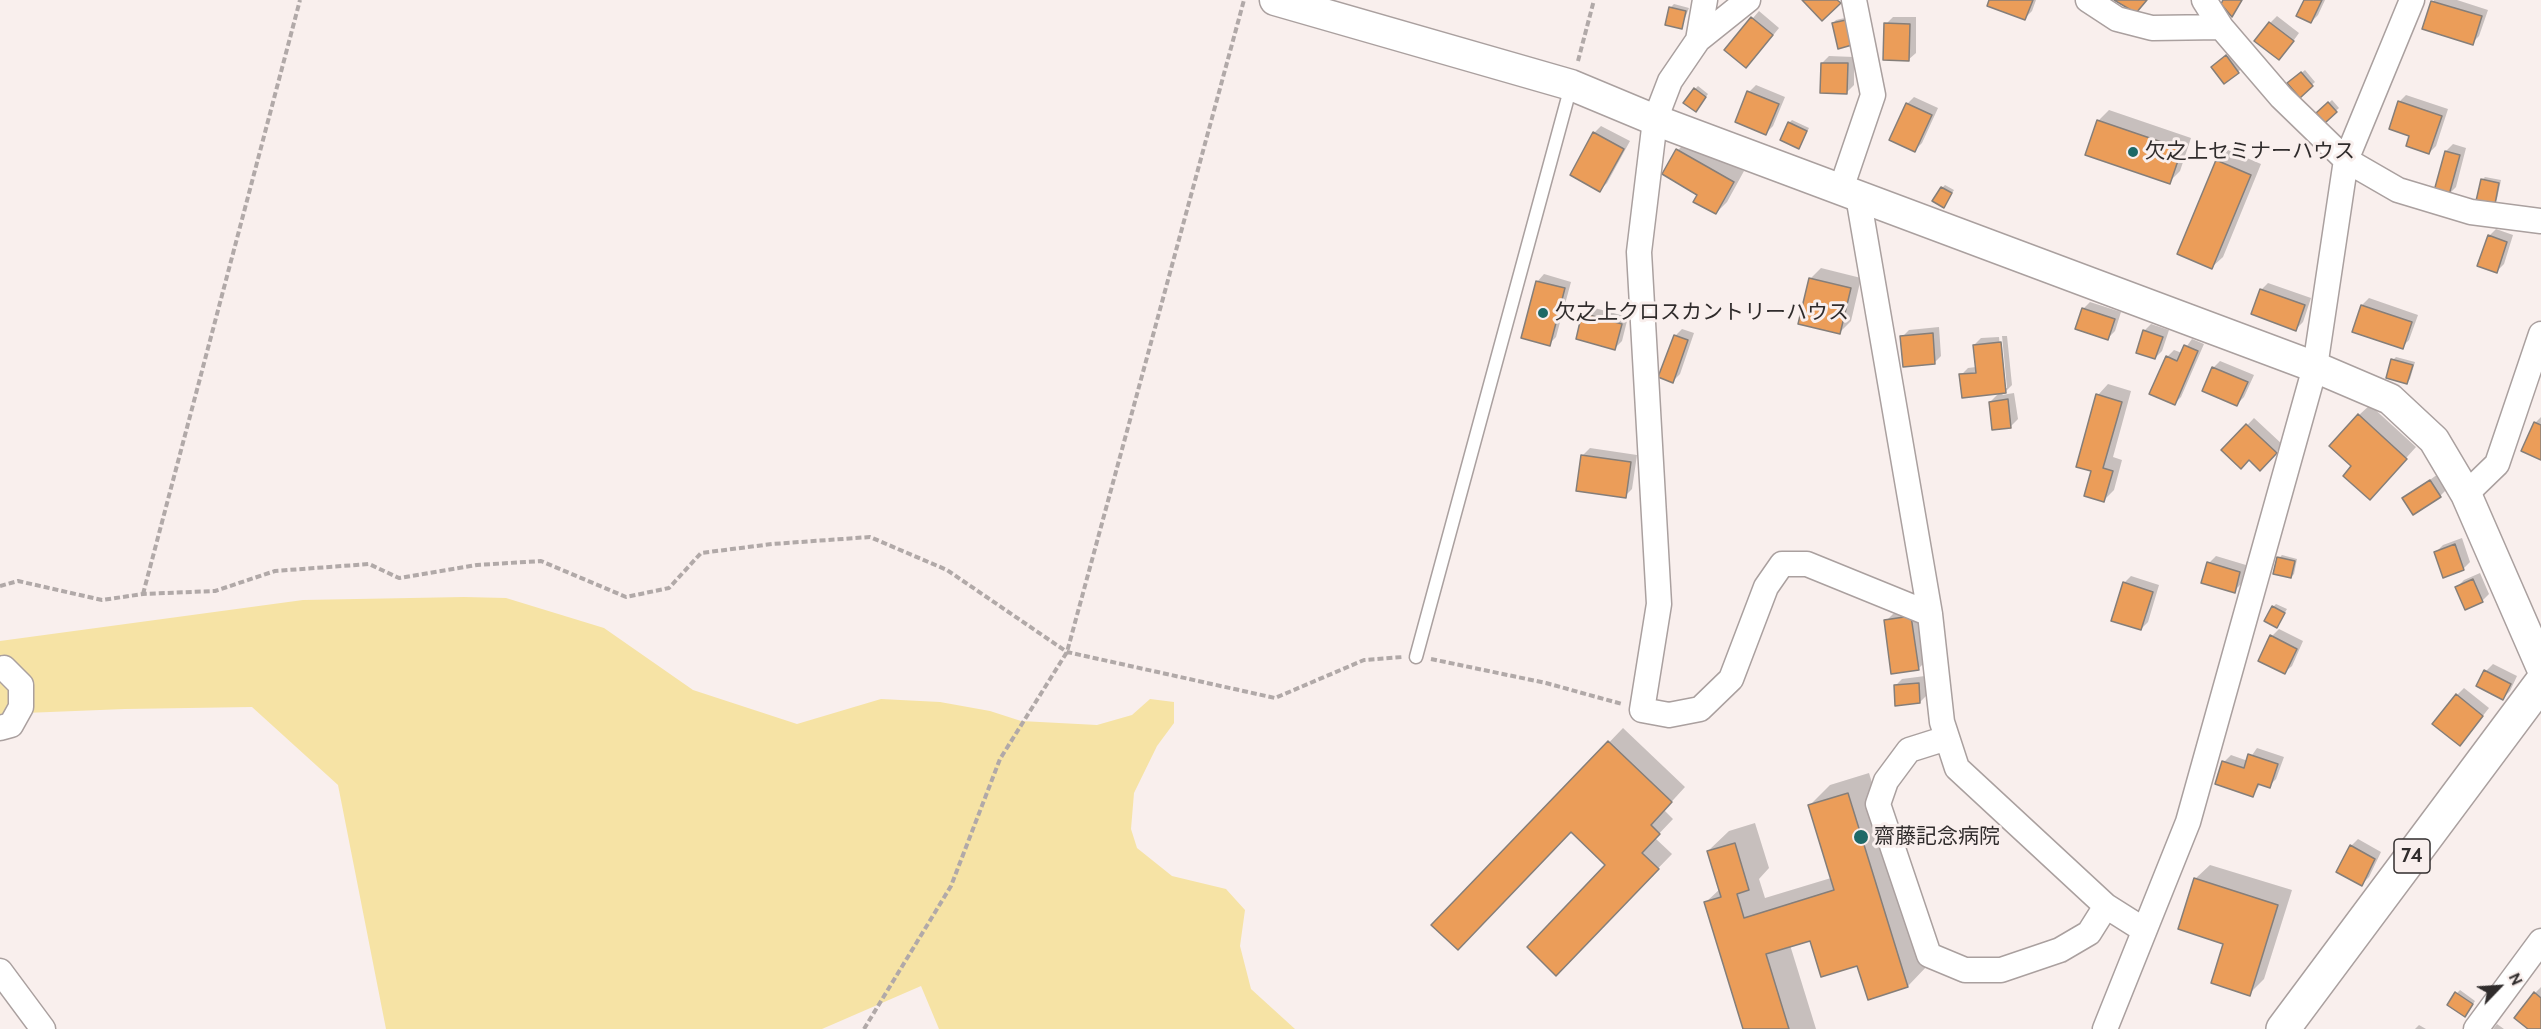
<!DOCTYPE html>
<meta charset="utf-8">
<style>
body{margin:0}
#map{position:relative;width:2541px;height:1029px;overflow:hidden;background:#f9efed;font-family:Cabin,sans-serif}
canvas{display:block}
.north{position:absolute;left:2469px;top:957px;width:60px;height:60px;-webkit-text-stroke:4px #f9efed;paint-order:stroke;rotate:65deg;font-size:16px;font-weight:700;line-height:24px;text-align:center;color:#302c2c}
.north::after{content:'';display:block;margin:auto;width:21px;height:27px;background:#302c2c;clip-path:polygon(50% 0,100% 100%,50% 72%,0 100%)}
</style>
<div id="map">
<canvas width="2541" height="1029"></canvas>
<div class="north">N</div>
</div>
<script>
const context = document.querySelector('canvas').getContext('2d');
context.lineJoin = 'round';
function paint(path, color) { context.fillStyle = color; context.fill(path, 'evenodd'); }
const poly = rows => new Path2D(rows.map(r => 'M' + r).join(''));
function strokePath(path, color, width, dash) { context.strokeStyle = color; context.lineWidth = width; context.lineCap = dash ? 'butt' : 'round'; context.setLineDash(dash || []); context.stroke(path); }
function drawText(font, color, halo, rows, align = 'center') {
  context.font = font + ' Cabin,"Noto Sans JP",sans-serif'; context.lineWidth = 6; context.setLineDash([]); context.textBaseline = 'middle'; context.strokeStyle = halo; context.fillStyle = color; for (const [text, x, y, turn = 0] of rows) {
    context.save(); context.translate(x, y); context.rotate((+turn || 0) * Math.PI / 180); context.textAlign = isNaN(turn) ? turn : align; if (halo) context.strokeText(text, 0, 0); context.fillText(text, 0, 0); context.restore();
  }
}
paint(poly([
 [464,597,506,598,604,628,693,690,797,724,881,699,940,702,990,711,1021,721,1097,725,1132,715,1150,699,1174,702,1174,723,1157,746,1134,793,1131,829,1137,848,1172,876,1226,889,1245,910,1240,946,1251,989,1295,1029,939,1029,921,986,822,1029,386,1029,338,785,252,707,125,709,0,714,0,641,303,600]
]), '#f6e3a5');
paint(poly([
 [1991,0,2036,0,2032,11,2025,18],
 [2306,0,2325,0,2318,15,2311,22],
 [2434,0,2457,0,2488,10,2479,36,2472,43,2424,28],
 [1674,4,1689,8,1681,28,1667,24,1671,7],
 [1759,11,1779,28,1753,60,1726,50],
 [2277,16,2299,33,2286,51,2270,23],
 [1849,17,1854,41,1833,23,1836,20],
 [1893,17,1916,17,1916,53,1908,60,1886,24],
 [2230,54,2241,69,2238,72,2216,64],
 [1829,56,1854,57,1854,85,1847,92,1822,63],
 [2305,70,2315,82,2300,95,2289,83],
 [1756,85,1785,97,1773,126,1766,133,1749,92],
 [1698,86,1708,94,1698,107,1695,89],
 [2406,95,2448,109,2436,146,2429,153,2411,135,2399,102],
 [1914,97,1938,108,1922,143,1915,150,1907,104],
 [2332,100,2339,108,2325,121,2318,113],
 [2109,110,2191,138,2180,171,2169,182,2098,121],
 [1792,120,1809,128,1799,148,1789,123],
 [1601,126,1630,141,1607,183,1600,190,1572,174,1594,133],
 [1688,140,1744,171,1727,202,1716,213,1700,194,1678,150],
 [2453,144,2466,148,2456,187,2449,194,2446,151],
 [2228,150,2261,164,2223,257,2212,267,2218,161],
 [2485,177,2501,180,2497,199,2494,203,2482,180],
 [1945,185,1954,190,1944,206,1942,188],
 [2496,229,2513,235,2504,264,2497,271,2489,236],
 [1821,268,1861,278,1851,321,1840,332,1810,279],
 [1544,274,1571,282,1556,337,1549,344,1537,282],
 [2268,283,2311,298,2303,322,2296,329,2261,290],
 [2369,298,2418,315,2409,340,2402,347,2362,305],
 [2090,302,2121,312,2115,331,2108,338,2083,309],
 [1591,307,1628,317,1622,341,1615,348,1584,314],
 [2151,324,2169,330,2162,351,2155,358,2144,331],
 [1939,327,1941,356,1934,363,1902,337,1909,330],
 [1682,329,1694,333,1680,374,1673,381,1675,336],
 [2002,336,2007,336,2012,385,2002,395,2014,393,2018,419,2011,426,1990,402,2000,392,1961,375,1968,368,1976,367,1974,345,1981,338,1999,337,2004,388,2007,388],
 [2192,339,2204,344,2181,397,2174,404,2167,357,2174,350,2182,353],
 [2396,357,2415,362,2410,379,2407,382,2393,360],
 [2220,361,2254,375,2244,397,2237,404,2213,368],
 [2108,384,2131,391,2113,457,2122,460,2114,490,2103,501,2092,470,2098,395],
 [2370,405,2416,447,2380,487,2353,466,2359,415],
 [2541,417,2541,458,2535,423],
 [2254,418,2283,445,2260,469,2249,458,2224,450],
 [1590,448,1637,455,1632,489,1625,496,1583,455],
 [2438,474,2447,489,2440,496,2404,499],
 [2462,538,2470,562,2463,569,2436,552,2443,545],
 [2282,555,2297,559,2294,574,2291,577,2279,558],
 [2216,556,2246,565,2241,584,2234,591,2209,563],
 [2480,573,2489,594,2482,601,2457,587,2464,580],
 [2131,576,2159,585,2148,622,2141,629,2124,583],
 [2276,604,2287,609,2277,626,2273,607],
 [1918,610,1925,662,1918,669,1886,621,1893,614],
 [2279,629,2303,641,2292,666,2285,672,2260,660,2272,636],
 [2493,664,2517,676,2510,691,2503,698,2478,685,2486,671],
 [1925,676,1927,695,1920,702,1895,686,1902,679],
 [2464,688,2489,708,2466,737,2457,695],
 [1623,728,1685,787,1664,810,1673,819,1655,838,1672,854,1570,959,1607,865,1571,831,1434,925],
 [2257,748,2284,757,2276,779,2269,786,2261,783,2253,795,2224,762,2231,755,2248,761],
 [1869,773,1928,965,1908,986,1869,998,1858,964,1811,939,1790,945,1816,1029,1745,1029,1706,902,1720,889,1708,851,1729,831,1755,823,1769,868,1759,879,1765,898,1831,878,1809,806,1830,785],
 [2358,839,2381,852,2369,877,2362,884,2351,846],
 [2210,865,2292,890,2264,979,2249,994,2195,879],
 [2541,987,2541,1029,2530,1029,2535,993],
 [2460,990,2475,1001,2468,1012,2457,993],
 [2497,1024,2504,1029,2493,1029],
 [2419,1025,2426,1029,2415,1029]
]), '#0003');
const building = poly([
 [1802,0,1837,0,1841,3,1822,21,1802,0],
 [1989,0,2033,0,2025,20,1987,6,1989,0],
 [2114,0,2147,0,2136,13,2114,0],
 [2223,0,2242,0,2232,17,2221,4,2223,0],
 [2304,0,2322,0,2311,23,2296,16,2304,0],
 [2431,1,2482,16,2473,45,2422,29,2431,1],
 [1669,7,1686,11,1682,29,1665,25,1669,7],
 [1751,17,1773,35,1746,68,1724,50,1751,17],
 [1846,20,1852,45,1838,49,1832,23,1846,20],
 [2269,22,2294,41,2279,60,2254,41,2269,22],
 [1884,23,1910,24,1909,61,1883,60,1884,23],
 [2226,55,2239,73,2224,84,2211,67,2226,55],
 [1821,63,1848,63,1847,94,1820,93,1821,63],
 [2301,72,2313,86,2300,98,2287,83,2301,72],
 [1694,88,1706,97,1696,112,1683,103,1694,88],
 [1747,91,1779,104,1766,135,1735,122,1747,91],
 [2398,101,2442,116,2429,154,2406,146,2409,136,2389,129,2398,101],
 [2328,102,2337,112,2325,123,2316,113,2328,102],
 [1906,103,1932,115,1915,152,1889,140,1906,103],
 [2097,120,2182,149,2170,184,2085,155,2097,120],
 [1788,122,1807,131,1799,149,1780,140,1788,122],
 [1593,132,1624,149,1600,192,1570,175,1593,132],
 [1676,149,1734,182,1716,214,1693,202,1697,195,1662,174,1676,149],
 [2445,151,2460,155,2449,195,2434,191,2445,151],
 [2216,160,2251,175,2212,269,2177,254,2216,160],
 [2481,179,2499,183,2495,204,2476,201,2481,179],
 [1941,187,1952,193,1944,208,1932,201,1941,187],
 [2488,235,2507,242,2497,273,2477,266,2488,235],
 [1809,278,1851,288,1840,334,1798,324,1809,278],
 [1536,281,1565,288,1550,346,1521,338,1536,281],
 [2260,289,2305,305,2296,331,2251,314,2260,289],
 [2361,305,2412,322,2403,349,2352,332,2361,305],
 [2082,308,2115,319,2108,340,2075,329,2082,308],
 [1582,313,1622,324,1615,350,1576,339,1582,313],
 [2143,330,2163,337,2155,359,2136,353,2143,330],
 [1933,333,1935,364,1903,367,1900,336,1933,333],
 [1674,335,1688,340,1673,383,1658,377,1674,335],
 [2001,342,2006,393,1962,398,1959,374,1976,373,1973,345,2001,342],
 [2184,345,2198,351,2175,405,2149,394,2166,356,2177,361,2184,345],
 [2391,359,2413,365,2407,384,2386,378,2391,359],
 [2212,367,2248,382,2237,406,2202,391,2212,367],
 [2096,394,2122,402,2103,468,2113,471,2104,502,2084,496,2091,471,2076,467,2096,394],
 [2008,399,2011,428,1992,430,1989,402,2008,399],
 [2358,414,2407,459,2370,500,2343,476,2351,466,2329,446,2358,414],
 [2534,422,2541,425,2541,460,2521,451,2534,422],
 [2246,424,2277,453,2260,471,2249,460,2241,469,2221,450,2246,424],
 [1581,455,1631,462,1626,498,1576,491,1581,455],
 [2430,480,2441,497,2413,515,2402,498,2430,480],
 [2455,544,2464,570,2443,578,2434,552,2455,544],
 [2277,557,2295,561,2291,578,2273,574,2277,557],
 [2207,562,2240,572,2235,593,2201,583,2207,562],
 [2473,579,2483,602,2465,610,2455,587,2473,579],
 [2123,582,2153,592,2141,630,2111,621,2123,582],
 [2272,606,2285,613,2277,628,2264,621,2272,606],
 [1911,616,1919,670,1891,674,1884,620,1911,616],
 [2270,635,2297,649,2285,674,2258,661,2270,635],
 [2484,670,2511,684,2503,700,2476,686,2484,670],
 [1919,683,1920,703,1895,706,1894,685,1919,683],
 [2456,694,2483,716,2460,746,2432,724,2456,694],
 [1608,741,1672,802,1651,825,1660,834,1642,853,1659,869,1556,976,1527,947,1605,865,1571,832,1458,950,1431,925,1608,741],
 [2248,754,2278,764,2270,788,2258,784,2253,797,2215,784,2222,761,2244,768,2248,754],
 [1848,793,1908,987,1868,1000,1857,966,1821,977,1810,941,1766,954,1789,1029,1743,1029,1704,902,1721,897,1707,851,1735,843,1749,890,1737,894,1744,918,1834,890,1808,805,1848,793],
 [2350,845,2375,859,2362,886,2336,872,2350,845],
 [2194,878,2278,905,2250,996,2211,983,2223,944,2178,929,2194,878],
 [2455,992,2473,1004,2465,1017,2447,1005,2455,992],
 [2534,992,2541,998,2541,1029,2528,1029,2514,1018,2534,992]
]);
paint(building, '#eb9d59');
strokePath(building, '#857e79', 1.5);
const service = poly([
 [1416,657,1571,86]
]);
const minor = poly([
 [1705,0,1698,40,1670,81,1655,120,1639,252,1659,604,1642,710,1669,715,1700,709,1731,679,1766,587,1782,564,1807,564,1930,614],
 [2088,0,2117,19,2152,28,2221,27],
 [2204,0,2221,27,2281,97,2346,160,2398,190,2471,212,2541,221],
 [1698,40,1748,0],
 [1841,189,1873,95,1854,0],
 [1858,196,1930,614,1942,722,1957,768,2106,906,2144,930],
 [2466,494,2497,464,2541,334],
 [0,669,4,668,21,685,21,707,11,725,0,728],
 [1947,738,1909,750,1886,781,1878,804,1929,955,1965,970,2001,970,2060,950,2089,933,2106,906],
 [0,971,43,1029],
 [2105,1029,2188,822,2315,367,2346,160,2412,0],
 [2476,1029,2541,941]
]);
const tertiary = poly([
 [1275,0,1571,85,1655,120,2315,367,2390,399,2434,440,2466,494,2541,666]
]);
const primary = poly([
 [2283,1029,2541,683]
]);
strokePath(service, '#aaa09f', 15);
strokePath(minor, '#aaa09f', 27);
strokePath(tertiary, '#aaa09f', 33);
strokePath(primary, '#aaa09f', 36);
strokePath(poly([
 [1578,61,1594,0],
 [0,586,18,581,102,600,143,594,215,591,275,571,369,564,399,578,477,565,541,561,626,597,669,588,701,553,772,544,870,537,947,570,1067,652,1275,698,1364,660,1403,657],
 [143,594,300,0],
 [1431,659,1546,683,1622,704],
 [864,1029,951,886,1000,759,1067,652,1244,0]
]), '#b1a9a8', 4, [6, 3]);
strokePath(service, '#fff', 12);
strokePath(minor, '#fff', 24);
strokePath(tertiary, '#fff', 30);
strokePath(primary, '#fff', 33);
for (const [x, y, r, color] of [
 [2133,152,6,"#1d6967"],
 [1543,313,6,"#1d6967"],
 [1861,837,8,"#1d6967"]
]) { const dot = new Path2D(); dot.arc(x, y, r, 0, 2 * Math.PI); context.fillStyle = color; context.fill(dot); strokePath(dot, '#f9efed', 2); }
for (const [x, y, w] of [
 [2412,856,36]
]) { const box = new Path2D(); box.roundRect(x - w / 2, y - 17, w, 34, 4.5); context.fillStyle = '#f9efed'; context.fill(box); strokePath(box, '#302c2c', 1.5); }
drawText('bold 20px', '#302c2c', null, [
 ["74",2412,856]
]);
drawText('21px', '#302c2c', '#f9efed', [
 ["欠之上セミナーハウス",2145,152],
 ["欠之上クロスカントリーハウス",1555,313],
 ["齋藤記念病院",1874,837]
], 'left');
</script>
